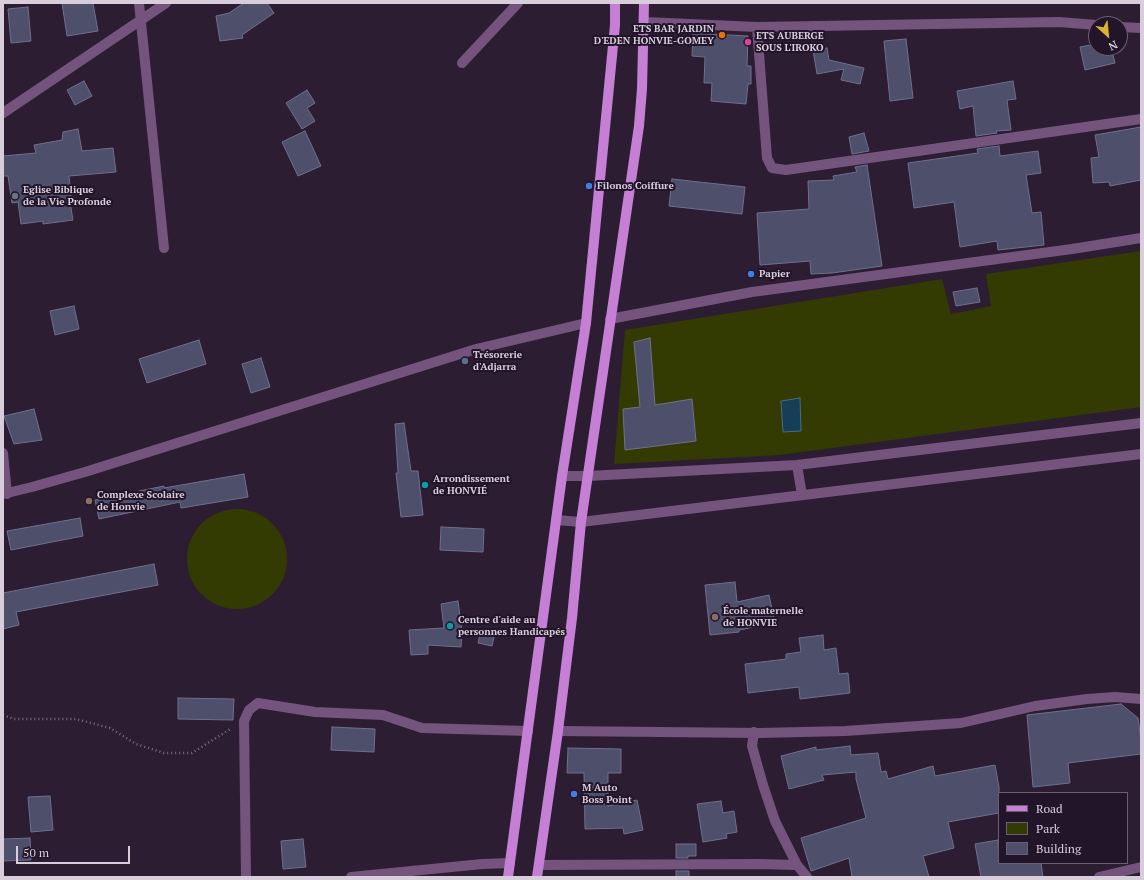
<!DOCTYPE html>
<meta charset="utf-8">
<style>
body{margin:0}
#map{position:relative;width:1144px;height:880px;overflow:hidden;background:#2c1d33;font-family:"PT Serif",serif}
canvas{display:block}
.frame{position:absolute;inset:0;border:4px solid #d7cddb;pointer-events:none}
.legend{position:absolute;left:998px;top:792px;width:130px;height:72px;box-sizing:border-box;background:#221429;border:1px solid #6a5e70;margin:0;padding:5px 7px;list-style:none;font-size:12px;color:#d7cddb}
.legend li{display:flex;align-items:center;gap:8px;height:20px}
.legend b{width:20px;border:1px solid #6a5e70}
.north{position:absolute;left:1088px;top:16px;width:40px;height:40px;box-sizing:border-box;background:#221429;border:1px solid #6a5e70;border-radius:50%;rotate:153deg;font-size:11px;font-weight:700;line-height:16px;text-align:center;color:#d7cddb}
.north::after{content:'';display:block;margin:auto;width:14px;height:18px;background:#dbb233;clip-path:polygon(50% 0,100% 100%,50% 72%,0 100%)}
.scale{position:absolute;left:16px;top:846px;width:114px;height:18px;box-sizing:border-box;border:2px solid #d7cddb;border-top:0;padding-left:5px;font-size:12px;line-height:14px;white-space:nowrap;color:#d7cddb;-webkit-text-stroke:3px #221429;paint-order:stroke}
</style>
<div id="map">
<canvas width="1144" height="880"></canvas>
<div class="frame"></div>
<ul class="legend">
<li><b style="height:5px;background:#c580d5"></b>Road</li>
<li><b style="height:11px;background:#343b02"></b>Park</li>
<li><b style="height:11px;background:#4e4f6a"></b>Building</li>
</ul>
<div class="north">N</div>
<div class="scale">50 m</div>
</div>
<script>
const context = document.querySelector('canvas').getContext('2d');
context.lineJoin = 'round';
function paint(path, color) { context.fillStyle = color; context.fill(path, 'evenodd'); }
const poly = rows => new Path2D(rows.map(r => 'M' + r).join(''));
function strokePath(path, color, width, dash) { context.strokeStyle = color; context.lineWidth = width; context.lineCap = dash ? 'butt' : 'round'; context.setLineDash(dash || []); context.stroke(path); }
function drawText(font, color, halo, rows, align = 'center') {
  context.font = font + ' "PT Serif",serif'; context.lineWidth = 4; context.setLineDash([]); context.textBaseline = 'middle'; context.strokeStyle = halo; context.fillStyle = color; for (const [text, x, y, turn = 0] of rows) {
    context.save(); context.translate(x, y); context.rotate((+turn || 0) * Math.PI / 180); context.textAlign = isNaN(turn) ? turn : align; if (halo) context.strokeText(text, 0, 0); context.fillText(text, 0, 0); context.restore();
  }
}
paint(poly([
 [1141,251,1141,407,779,455,614,464,625,330,942,279,951,314,991,306,986,274],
 '187 559a50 50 0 1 1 100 0a50 50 0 1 1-100 0Z'
]), '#343b02');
const water = poly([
 [800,398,801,431,783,432,781,401,800,398]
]);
paint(water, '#153e57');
strokePath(water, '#4f697f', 1);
const building = poly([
 [62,3,93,3,98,31,67,36,62,3],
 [244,3,267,3,274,13,242,35,243,38,220,41,216,16,229,13,244,3],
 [28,7,31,41,11,43,8,9,28,7],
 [693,33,748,36,747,66,751,66,751,84,748,84,746,104,711,101,712,83,704,83,705,57,692,56,693,33],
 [906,39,913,98,890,101,884,41,906,39],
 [1096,44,1096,48,1111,48,1115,63,1085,70,1080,47,1096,44],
 [827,48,829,60,864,68,860,84,841,80,844,69,817,74,813,50,827,48],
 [84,81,92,96,75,105,67,90,84,81],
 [1013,81,1016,99,1007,100,1011,130,996,131,997,133,976,136,973,106,960,109,957,91,1013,81],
 [307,90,315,103,307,108,315,121,302,129,286,103,307,90],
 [1141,127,1141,180,1110,186,1109,182,1093,183,1091,158,1099,157,1095,135,1141,127],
 [78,129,82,151,113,148,116,172,69,176,71,196,69,196,73,220,43,224,43,221,21,224,18,202,12,203,8,176,3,176,3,156,36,153,34,145,62,140,63,132,78,129],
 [305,131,321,166,298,176,282,142,305,131],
 [864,133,869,151,852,154,849,137,864,133],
 [999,146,1000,156,1038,151,1041,173,1026,175,1032,213,1041,212,1044,245,998,250,997,241,960,247,954,202,914,208,908,163,978,153,977,149,999,146],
 [867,165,882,266,832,273,811,274,810,261,760,265,757,213,809,209,808,181,834,180,833,176,857,172,855,167,867,165],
 [672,179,745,187,742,214,669,206,672,179],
 [977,288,980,302,956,306,953,292,977,288],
 [74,306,79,329,55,335,50,311,74,306],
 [650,338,655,405,692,399,696,441,625,450,623,409,640,407,634,342,650,338],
 [199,340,206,364,147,383,139,359,199,340],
 [261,358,270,387,251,393,242,364,261,358],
 [34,409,42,440,14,444,4,416,34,409],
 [404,423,411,471,418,471,423,515,401,517,396,473,398,473,395,424,404,423],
 [244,474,248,497,181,508,180,502,99,519,95,500,164,486,164,488,244,474],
 [80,518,83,536,11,550,7,531,80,518],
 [441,527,484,529,483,552,440,550,441,527],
 [154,564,158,585,16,612,19,625,3,629,3,593,154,564],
 [735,582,737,602,769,595,775,623,739,630,739,632,710,635,705,585,735,582],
 [458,601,462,632,461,647,428,645,428,654,411,655,409,630,444,628,441,604,458,601],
 [481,630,495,633,492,646,478,643,481,630],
 [823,635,824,650,836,648,839,674,848,673,850,693,800,699,799,687,748,693,745,664,786,659,786,654,801,652,799,638,823,635],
 [178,698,234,699,233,720,178,719,178,698],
 [1121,704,1138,718,1141,740,1141,754,1068,763,1070,783,1033,787,1027,715,1121,704],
 [332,727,375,729,374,752,331,750,332,727],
 [850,746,851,755,878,753,881,772,886,771,888,779,933,766,935,776,995,765,999,787,999,813,948,822,954,848,923,856,929,877,852,877,849,858,811,871,801,838,866,818,856,779,856,772,822,775,824,780,789,789,781,756,816,747,816,750,850,746],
 [568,748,621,749,621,773,608,773,608,806,637,800,643,830,624,834,623,828,585,829,584,773,567,773,568,748],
 [50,796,53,830,31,832,28,797,50,796],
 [721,801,723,813,734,811,737,832,726,834,727,838,703,842,697,804,721,801],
 [30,838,31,860,3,861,3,839,30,838],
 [303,839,306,867,283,869,281,841,303,839],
 [998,840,999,863,1041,863,1043,877,981,877,975,844,998,840],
 [676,844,696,844,696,856,688,856,688,858,676,858,676,844],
 [676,871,689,871,689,877,676,877,676,871]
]);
paint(building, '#4e4f6a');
strokePath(building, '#6f708d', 1);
strokePath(poly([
 [3,715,14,719,76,719,110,728,136,744,164,753,192,753,232,728]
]), '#7d7183', 2.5, [1, 3]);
strokePath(poly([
 [139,3,164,248],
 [645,22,757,27,1059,22,1096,25],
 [757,27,767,158,772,168,786,170,1141,119],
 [1120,27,1141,28],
 [462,63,518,3],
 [3,113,166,3],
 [610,319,752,292,1072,249,1141,238],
 [3,453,7,494],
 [797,465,802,495],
 [562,476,588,476,797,465,1141,423],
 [3,494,32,487,85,472,476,349,586,323],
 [556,520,581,522,1141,454],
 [558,731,760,733,845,731,961,723,1035,706,1087,699,1115,697,1141,699],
 [754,732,752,746,763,785,775,821,797,865],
 [539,865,759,864,797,865,807,877],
 [246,877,244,721,249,710,258,703,315,712,383,715,422,728,528,731],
 [351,877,482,864,510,863],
 [1099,877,1141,867]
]), '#74537c', 10);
strokePath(poly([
 [508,877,562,476,586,323,615,25,615,3],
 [537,877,558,731,572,618,581,522,639,126,642,89,644,3]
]), '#c580d5', 10);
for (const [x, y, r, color] of [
 [722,35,4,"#e8710a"],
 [748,42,4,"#d1479c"],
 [589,186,4,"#3f7fe0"],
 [15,196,4,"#6b7280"],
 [751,274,4,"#3f7fe0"],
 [465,361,4,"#5c6f8a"],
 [425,485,4,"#0f9aa8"],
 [89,501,4,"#8d6e63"],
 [715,617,4,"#8d6e63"],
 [450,626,4,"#0f9aa8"],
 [574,794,4,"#3f7fe0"]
]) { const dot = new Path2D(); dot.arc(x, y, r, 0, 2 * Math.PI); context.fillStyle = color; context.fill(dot); strokePath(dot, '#221429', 1.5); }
drawText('bold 10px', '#d7cddb', '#221429', [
 ["ETS BAR JARDIN",714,29,"right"],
 ["D'EDEN HONVIE-GOMEY",714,41,"right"],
 ["ETS AUBERGE",756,36],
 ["SOUS L'IROKO",756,48],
 ["Filonos Coiffure",597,186],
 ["Eglise Biblique",23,190],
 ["de la Vie Profonde",23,202],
 ["Papier",759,274],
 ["Trésorerie",473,355],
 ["d'Adjarra",473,367],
 ["Arrondissement",433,479],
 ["de HONVIÉ",433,491],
 ["Complexe Scolaire",97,495],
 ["de Honvie",97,507],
 ["École maternelle",723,611],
 ["de HONVIE",723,623],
 ["Centre d'aide au",458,620],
 ["personnes Handicapés",458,632],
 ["M Auto",582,788],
 ["Boss Point",582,800]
], 'left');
</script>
